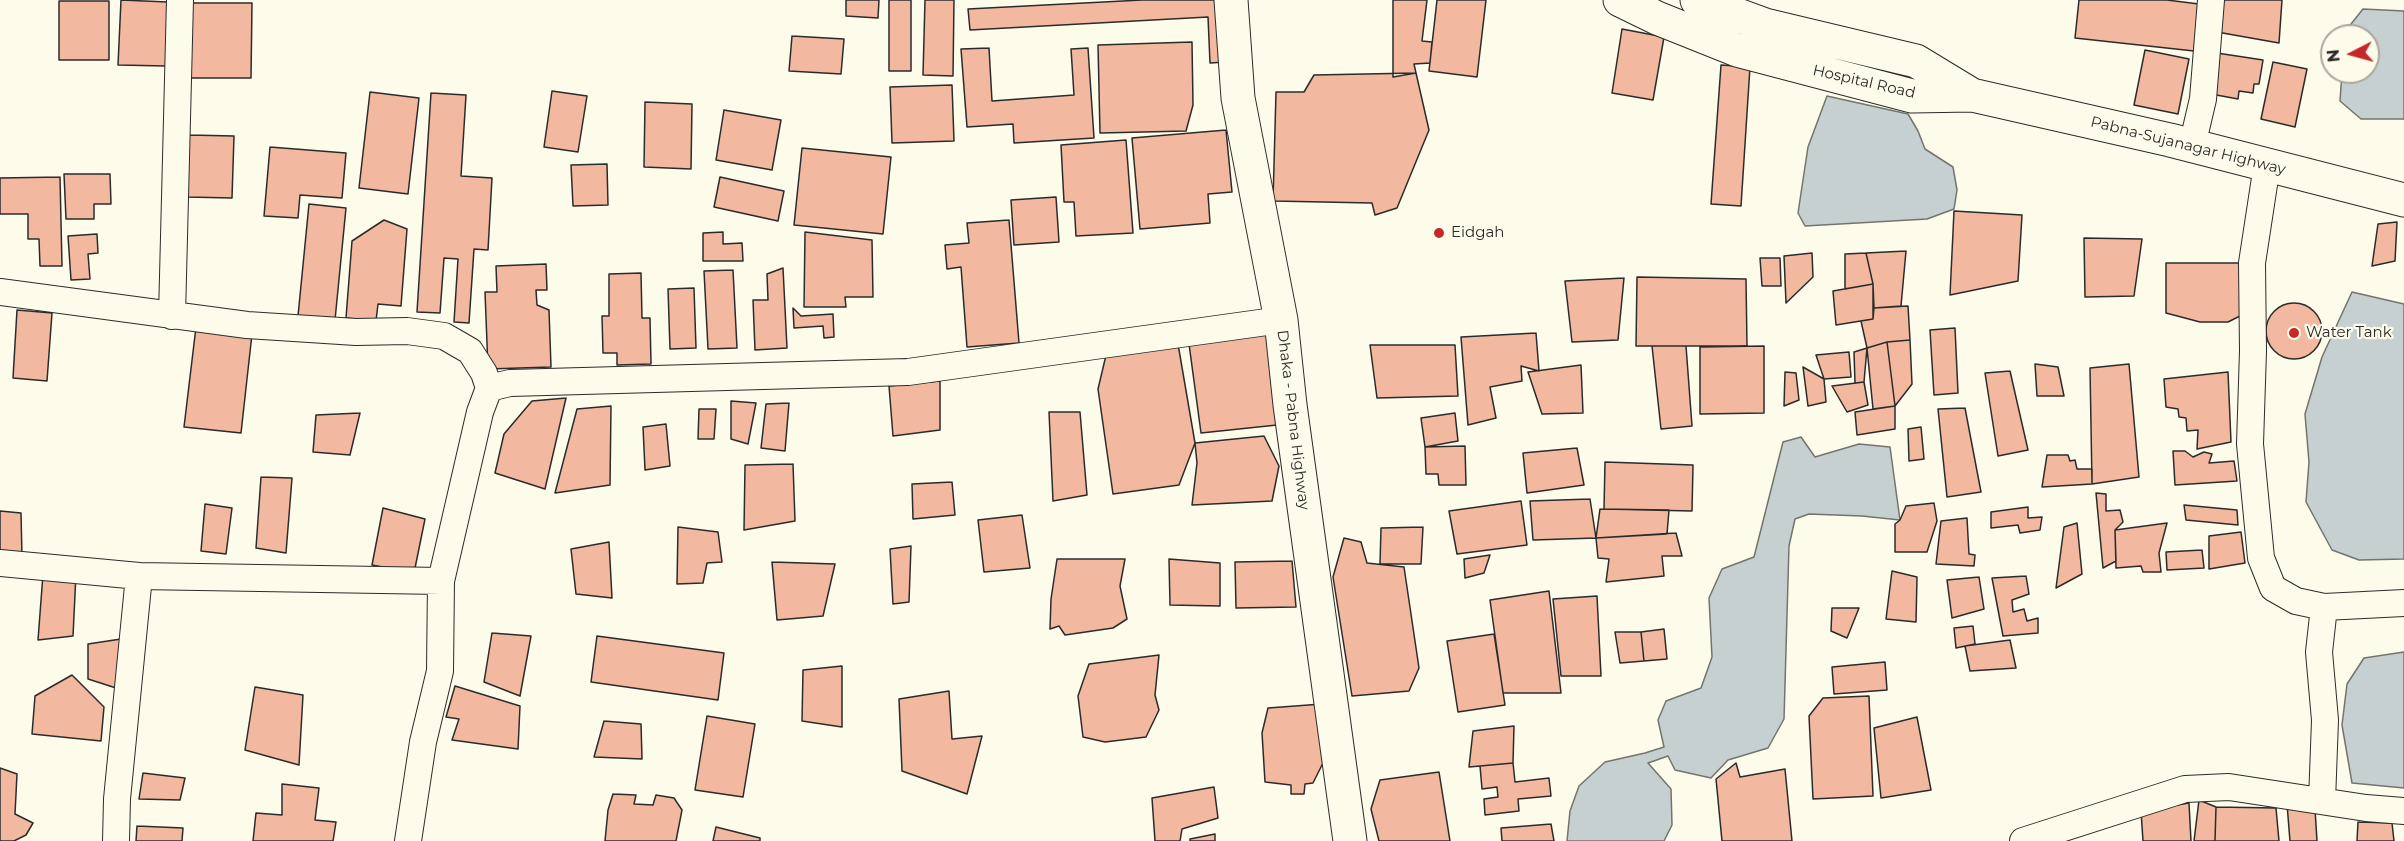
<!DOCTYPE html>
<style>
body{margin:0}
#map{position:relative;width:2404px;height:841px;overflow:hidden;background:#fdfbea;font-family:Montserrat,sans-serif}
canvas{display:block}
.north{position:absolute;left:2320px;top:24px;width:60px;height:60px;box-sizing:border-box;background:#fdfbea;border:2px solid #a9a89e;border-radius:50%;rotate:264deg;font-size:16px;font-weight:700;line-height:24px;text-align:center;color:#2b2b2b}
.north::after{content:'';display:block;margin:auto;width:21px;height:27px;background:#c62828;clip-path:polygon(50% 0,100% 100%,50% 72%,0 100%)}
</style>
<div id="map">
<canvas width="2404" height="841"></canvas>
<div class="north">N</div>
</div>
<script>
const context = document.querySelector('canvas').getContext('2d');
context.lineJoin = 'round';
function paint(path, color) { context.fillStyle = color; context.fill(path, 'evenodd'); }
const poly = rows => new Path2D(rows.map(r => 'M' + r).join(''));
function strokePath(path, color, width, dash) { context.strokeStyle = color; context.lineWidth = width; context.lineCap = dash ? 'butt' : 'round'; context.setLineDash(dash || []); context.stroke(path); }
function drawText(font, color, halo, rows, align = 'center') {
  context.font = font + ' Montserrat,sans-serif'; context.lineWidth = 4.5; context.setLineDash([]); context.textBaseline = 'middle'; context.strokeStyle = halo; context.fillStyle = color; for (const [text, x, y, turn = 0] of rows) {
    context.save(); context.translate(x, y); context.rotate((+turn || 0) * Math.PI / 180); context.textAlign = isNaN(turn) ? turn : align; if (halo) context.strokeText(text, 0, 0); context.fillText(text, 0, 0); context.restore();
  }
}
const water = poly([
 [2363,9,2404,11,2404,119,2361,119,2340,101,2342,72,2368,72,2368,36,2346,36,2347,29,2363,9],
 [1827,96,1908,114,1918,131,1925,149,1953,167,1957,190,1954,209,1927,219,1805,226,1798,213,1808,147,1827,96],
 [2352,292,2404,304,2404,559,2359,560,2332,550,2306,502,2309,462,2305,414,2322,357,2352,292],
 [1801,437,1815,457,1859,444,1890,447,1900,520,1862,516,1809,514,1795,519,1789,546,1784,719,1768,748,1728,760,1711,778,1675,770,1668,756,1648,763,1671,789,1672,825,1664,841,1567,841,1570,811,1579,786,1605,762,1645,753,1664,747,1658,720,1666,701,1701,688,1712,657,1709,598,1722,569,1754,557,1783,442,1801,437],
 [2404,652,2404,788,2352,783,2342,725,2347,684,2364,658,2404,652]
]);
paint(water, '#c7d0d0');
strokePath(water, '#74746e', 1.5);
const building = poly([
 [121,0,168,2,166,66,118,65,121,0],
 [846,0,879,0,878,18,846,16,846,0],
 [889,0,911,0,911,71,889,71,889,0],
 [925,0,954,0,953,76,923,75,925,0],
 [1142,0,1223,0,1226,62,1210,63,1208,17,970,30,968,9,1142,0],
 [1393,0,1427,0,1422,41,1432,42,1430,63,1414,64,1416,73,1393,77,1393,0],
 [1437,0,1486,0,1477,77,1429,71,1437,0],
 [2079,0,2167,0,2199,4,2194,51,2075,38,2079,0],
 [2221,0,2282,0,2279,43,2217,32,2221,0],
 [59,1,109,1,109,60,59,60,59,1],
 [190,3,252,3,251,78,190,78,190,3],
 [1622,29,1664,37,1653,100,1612,93,1622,29],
 [792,36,844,39,841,74,789,71,792,36],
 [1192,42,1193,105,1186,131,1100,133,1098,45,1192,42],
 [989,48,992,101,1074,95,1071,49,1088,48,1094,138,1014,143,1013,124,967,127,961,49,989,48],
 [2145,50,2189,59,2178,114,2134,105,2145,50],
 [2217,53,2263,60,2259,84,2254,84,2253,93,2239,91,2238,99,2211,94,2217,53],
 [2273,62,2307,69,2295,127,2261,119,2273,62],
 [1721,65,1750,67,1741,206,1711,204,1721,65],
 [1416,73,1429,130,1397,208,1375,215,1372,203,1273,201,1276,92,1304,92,1314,75,1416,73],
 [952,85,954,141,892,143,890,87,952,85],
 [552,91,587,96,578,152,544,147,552,91],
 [370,92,419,98,408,194,359,188,370,92],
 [431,93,466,95,461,176,492,178,488,250,474,249,469,323,454,322,458,259,444,258,440,313,417,312,431,93],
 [645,102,692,104,691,169,644,167,645,102],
 [724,110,781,120,772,170,716,160,724,110],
 [1226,130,1232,192,1208,194,1210,223,1140,229,1132,138,1226,130],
 [189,135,234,136,232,198,187,197,189,135],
 [1126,140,1133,233,1076,236,1074,202,1064,202,1061,145,1126,140],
 [270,147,346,153,342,198,300,195,298,218,264,216,270,147],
 [802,148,891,157,883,234,794,225,802,148],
 [607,164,608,205,573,206,571,165,607,164],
 [64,174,110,174,111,204,94,204,94,219,66,219,64,174],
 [60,177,62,266,40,266,39,239,28,239,28,214,0,214,0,178,60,177],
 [720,177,784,191,778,221,714,207,720,177],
 [1056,197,1059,242,1014,245,1011,200,1056,197],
 [309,204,346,208,335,320,298,316,309,204],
 [1954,211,2022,215,2018,281,1950,295,1954,211],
 [384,220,407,229,401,306,378,304,376,321,346,318,352,241,384,220],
 [1009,220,1019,343,967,347,961,267,947,269,945,245,969,243,967,223,1009,220],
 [2397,222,2395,261,2372,266,2378,224,2397,222],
 [723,232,723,244,742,243,743,261,703,261,703,233,723,232],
 [805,232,872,240,873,297,845,297,846,307,804,307,805,232],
 [97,234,98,253,88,254,90,279,71,280,68,236,97,234],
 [2084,238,2142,239,2134,296,2085,297,2084,238],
 [1906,251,1901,306,1874,308,1873,284,1866,253,1906,251],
 [1812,253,1813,277,1786,303,1784,256,1812,253],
 [1866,253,1873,284,1845,289,1845,254,1866,253],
 [1760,258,1780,258,1781,286,1762,286,1760,258],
 [2166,263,2248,263,2248,312,2228,322,2200,322,2166,313,2166,263],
 [546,264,547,290,536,290,537,305,549,310,551,367,488,369,485,292,497,292,496,266,546,264],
 [783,268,787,348,755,350,753,300,768,300,767,274,783,268],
 [733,270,737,348,708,349,704,271,733,270],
 [641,273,642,318,650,318,651,364,617,365,617,353,603,353,602,316,609,316,609,274,641,273],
 [1637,277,1746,279,1747,346,1636,346,1637,277],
 [1624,278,1618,340,1572,342,1565,281,1624,278],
 [1873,284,1873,319,1836,325,1833,291,1873,284],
 [694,288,696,348,670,349,668,289,694,288],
 '2266 331a28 28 0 1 1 56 0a28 28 0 1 1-56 0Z',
 [1908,306,1910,340,1887,342,1867,348,1861,321,1873,319,1874,308,1908,306],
 [793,308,801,316,833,314,834,337,824,338,823,326,794,328,793,308],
 [17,310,52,313,47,381,13,378,17,310],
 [196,327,252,334,241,433,184,427,196,327],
 [1955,328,1958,393,1934,395,1930,330,1955,328],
 [1268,333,1277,425,1201,433,1189,344,1268,333],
 [1536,333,1539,371,1521,366,1522,381,1490,387,1496,418,1468,425,1461,337,1536,333],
 [1910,340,1912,384,1895,406,1887,342,1910,340],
 [1887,342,1895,406,1873,409,1867,348,1887,342],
 [1178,344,1195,443,1179,485,1113,494,1098,389,1107,351,1178,344],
 [1370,345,1455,345,1458,396,1377,398,1370,345],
 [1652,346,1686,346,1692,426,1661,429,1652,346],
 [1764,346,1764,413,1700,414,1700,347,1764,346],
 [1867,348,1864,382,1855,383,1854,352,1867,348],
 [1849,352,1851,377,1824,379,1816,355,1849,352],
 [2035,364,2058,367,2064,396,2037,396,2035,364],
 [2129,364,2139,477,2092,484,2090,368,2129,364],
 [1581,365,1583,413,1542,414,1528,372,1581,365],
 [1803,367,1824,379,1826,402,1808,406,1803,367],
 [2010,371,2028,450,1998,456,1985,373,2010,371],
 [1785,372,1796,373,1799,400,1784,406,1785,372],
 [2228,372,2231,442,2197,449,2198,430,2187,431,2186,418,2179,417,2178,409,2166,407,2164,379,2228,372],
 [940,381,940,430,893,436,889,386,940,381],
 [1864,382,1868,405,1847,412,1832,386,1864,382],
 [566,398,545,489,495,473,504,434,532,401,566,398],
 [731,401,756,403,748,444,731,439,731,401],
 [789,403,785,451,761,448,766,404,789,403],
 [611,406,610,485,555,493,577,409,611,406],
 [1895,406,1895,429,1857,435,1855,412,1895,406],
 [1965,408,1981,492,1947,497,1938,409,1965,408],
 [699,409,716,409,714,439,698,439,699,409],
 [1049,412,1080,412,1087,495,1053,501,1049,412],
 [360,413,350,455,313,452,316,415,360,413],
 [1455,413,1458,441,1425,447,1421,418,1455,413],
 [666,424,670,466,645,470,643,427,666,424],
 [1921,427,1924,459,1909,461,1908,429,1921,427],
 [1264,436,1279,466,1272,501,1192,505,1197,463,1195,443,1264,436],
 [1465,446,1466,485,1439,485,1438,474,1426,474,1425,447,1465,446],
 [1577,448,1584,485,1527,493,1523,453,1577,448],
 [2173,451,2185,451,2193,457,2204,452,2212,454,2209,463,2234,461,2237,481,2175,485,2173,451],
 [2047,455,2068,455,2070,461,2075,460,2077,469,2092,469,2092,484,2042,487,2047,455],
 [1605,462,1693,465,1692,511,1604,509,1605,462],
 [793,464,795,521,744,530,745,465,793,464],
 [261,477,292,478,286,553,256,548,261,477],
 [952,482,955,515,913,519,912,484,952,482],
 [2096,493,2106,494,2106,511,2120,510,2123,522,2115,530,2116,561,2103,568,2096,493],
 [1590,499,1596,538,1533,540,1530,501,1590,499],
 [1521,501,1527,545,1457,554,1449,511,1521,501],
 [1934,503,1937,521,1927,552,1895,552,1895,524,1900,520,1906,506,1934,503],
 [205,504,232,508,226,554,201,551,205,504],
 [2184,505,2237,510,2238,525,2186,520,2184,505],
 [2028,507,2028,518,2042,517,2040,530,2020,533,2018,525,1991,528,1991,512,2028,507],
 [383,508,425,519,414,573,372,565,383,508],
 [1600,509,1669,510,1667,534,1596,538,1600,509],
 [0,511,21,513,22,557,0,555,0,511],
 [1022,515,1030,568,984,572,978,520,1022,515],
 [1967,518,1969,554,1975,555,1974,566,1936,564,1941,521,1967,518],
 [2077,523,2082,574,2056,588,2064,527,2077,523],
 [2167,523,2159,553,2161,572,2143,572,2141,566,2116,568,2115,530,2167,523],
 [678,527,718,532,722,562,707,563,703,583,677,584,678,527],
 [1423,527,1421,564,1380,564,1381,528,1423,527],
 [2241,532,2245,563,2209,569,2209,536,2241,532],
 [1676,533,1682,556,1662,556,1664,576,1606,582,1609,559,1598,558,1596,538,1676,533],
 [1344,538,1361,542,1367,563,1404,567,1419,668,1409,691,1352,696,1333,577,1344,538],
 [609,542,612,598,576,594,571,549,609,542],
 [911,546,909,602,893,604,890,549,911,546],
 [2202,550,2204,568,2167,570,2166,552,2202,550],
 [1490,555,1484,573,1465,578,1464,559,1490,555],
 [1057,559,1125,559,1120,586,1127,619,1113,628,1065,635,1059,626,1050,629,1051,599,1057,559],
 [1169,559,1220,563,1220,606,1170,605,1169,559],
 [1292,561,1296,607,1236,608,1235,562,1292,561],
 [772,562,835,564,823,616,777,620,772,562],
 [1892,571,1917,577,1916,622,1886,619,1892,571],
 [43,574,76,574,73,636,38,640,43,574],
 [2026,576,2029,594,2012,600,2013,612,2024,609,2027,621,2038,618,2038,633,2003,636,1992,578,2026,576],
 [1979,577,1984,609,1952,618,1947,580,1979,577],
 [1549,591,1561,693,1503,693,1490,600,1549,591],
 [1597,596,1601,676,1561,676,1553,599,1597,596],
 [1832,608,1859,608,1847,638,1831,631,1832,608],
 [1973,626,1975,644,1956,648,1954,628,1973,626],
 [1664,629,1667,659,1644,661,1641,632,1664,629],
 [1615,632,1641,632,1644,661,1620,663,1615,632],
 [492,633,531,636,520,696,484,682,492,633],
 [1494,634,1505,705,1458,712,1447,641,1494,634],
 [597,636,724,653,718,700,591,682,597,636],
 [121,639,116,688,88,679,88,644,121,639],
 [2010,640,2016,668,1970,671,1965,646,2010,640],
 [1159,655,1155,695,1159,710,1146,737,1105,742,1083,737,1078,696,1089,664,1159,655],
 [1885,662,1887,690,1834,694,1832,667,1885,662],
 [842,666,842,727,802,721,803,670,842,666],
 [72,675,104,707,101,741,32,734,35,696,72,675],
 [455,686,520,706,518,749,452,740,459,719,446,717,455,686],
 [255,687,303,695,299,765,245,750,255,687],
 [949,691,952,739,982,736,967,794,902,771,899,699,949,691],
 [1869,696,1873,796,1813,799,1809,716,1823,698,1869,696],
 [1322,704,1326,757,1313,783,1305,784,1304,794,1291,794,1291,785,1265,782,1262,733,1268,708,1322,704],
 [707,716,755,724,743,797,695,790,707,716],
 [1917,717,1931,790,1881,798,1874,728,1917,717],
 [604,721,641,724,642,759,594,757,604,721],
 [1514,726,1513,763,1469,767,1473,731,1514,726],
 [1513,763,1515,782,1549,778,1551,796,1518,799,1519,811,1485,815,1484,799,1498,797,1497,787,1482,789,1480,766,1513,763],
 [1736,763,1740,777,1785,769,1792,841,1722,841,1716,779,1736,763],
 [0,768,17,774,15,814,33,823,26,835,14,841,0,841,0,768],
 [1439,772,1450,841,1379,841,1371,809,1380,780,1439,772],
 [143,773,185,778,180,800,139,799,143,773],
 [282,784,319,788,315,820,336,822,333,841,253,841,256,813,282,815,282,784],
 [1214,787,1218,818,1182,829,1180,841,1155,841,1152,798,1214,787],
 [613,794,636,795,634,804,653,805,656,795,674,798,682,810,676,841,605,841,608,810,613,794],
 [2199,800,2216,807,2215,841,2194,841,2199,800],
 [2189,803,2191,841,2143,841,2141,811,2189,803],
 [2287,804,2315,809,2317,841,2290,841,2287,804],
 [2216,807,2276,808,2279,841,2215,841,2216,807],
 [2358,822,2392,823,2394,841,2357,841,2358,822],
 [1551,824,1554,841,1502,841,1501,828,1551,824],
 [137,826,183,828,182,841,136,841,137,826],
 [716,827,760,838,760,841,713,841,716,827],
 [1215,834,1215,841,1190,841,1190,839,1215,834]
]);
paint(building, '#f2b8a0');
strokePath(building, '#2b2b2b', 1.5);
const minor = poly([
 [2192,146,2203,99,2211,0],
 [2267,165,2252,263,2253,351,2250,444,2261,558,2273,588,2296,601,2324,607,2319,652,2325,720,2322,801],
 [0,292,247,325,356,332,407,331,444,336,470,351,484,373,489,388],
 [172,316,180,0],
 [0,563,139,576,441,581,480,412,489,388,510,383,908,372,1281,320],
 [2324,607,2404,603],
 [116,841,117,799,139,576],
 [408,841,423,742,440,671,441,581],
 [2023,841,2185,789,2229,787,2366,808,2404,811]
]);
const primary = poly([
 [1231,0,1238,98,1281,320,1290,405,1350,841]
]);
const trunk = poly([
 [1620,0,1657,18,1737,50,1912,96,1972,95,2170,140,2404,200],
 [1697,0,1765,25,1916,61,1972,95]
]);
strokePath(minor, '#2b2b2b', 28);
strokePath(primary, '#2b2b2b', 35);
strokePath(trunk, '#2b2b2b', 35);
strokePath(minor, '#fdfbea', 26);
strokePath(primary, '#fdfbea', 33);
strokePath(trunk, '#fdfbea', 33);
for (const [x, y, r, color] of [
 [1439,233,6,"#c62828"],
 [2294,333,6,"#c62828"]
]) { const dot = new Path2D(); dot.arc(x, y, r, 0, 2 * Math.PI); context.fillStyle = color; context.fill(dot); strokePath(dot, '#fdfbea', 2); }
drawText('15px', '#2b2b2b', '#fdfbea', [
 ["Hospital Road",1864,82,13],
 ["Pabna-Sujanagar Highway",2188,146,14],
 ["Dhaka - Pabna Highway",1293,420,83]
]);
drawText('15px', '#2b2b2b', '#fdfbea', [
 ["Eidgah",1451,233],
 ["Water Tank",2306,333]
], 'left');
</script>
